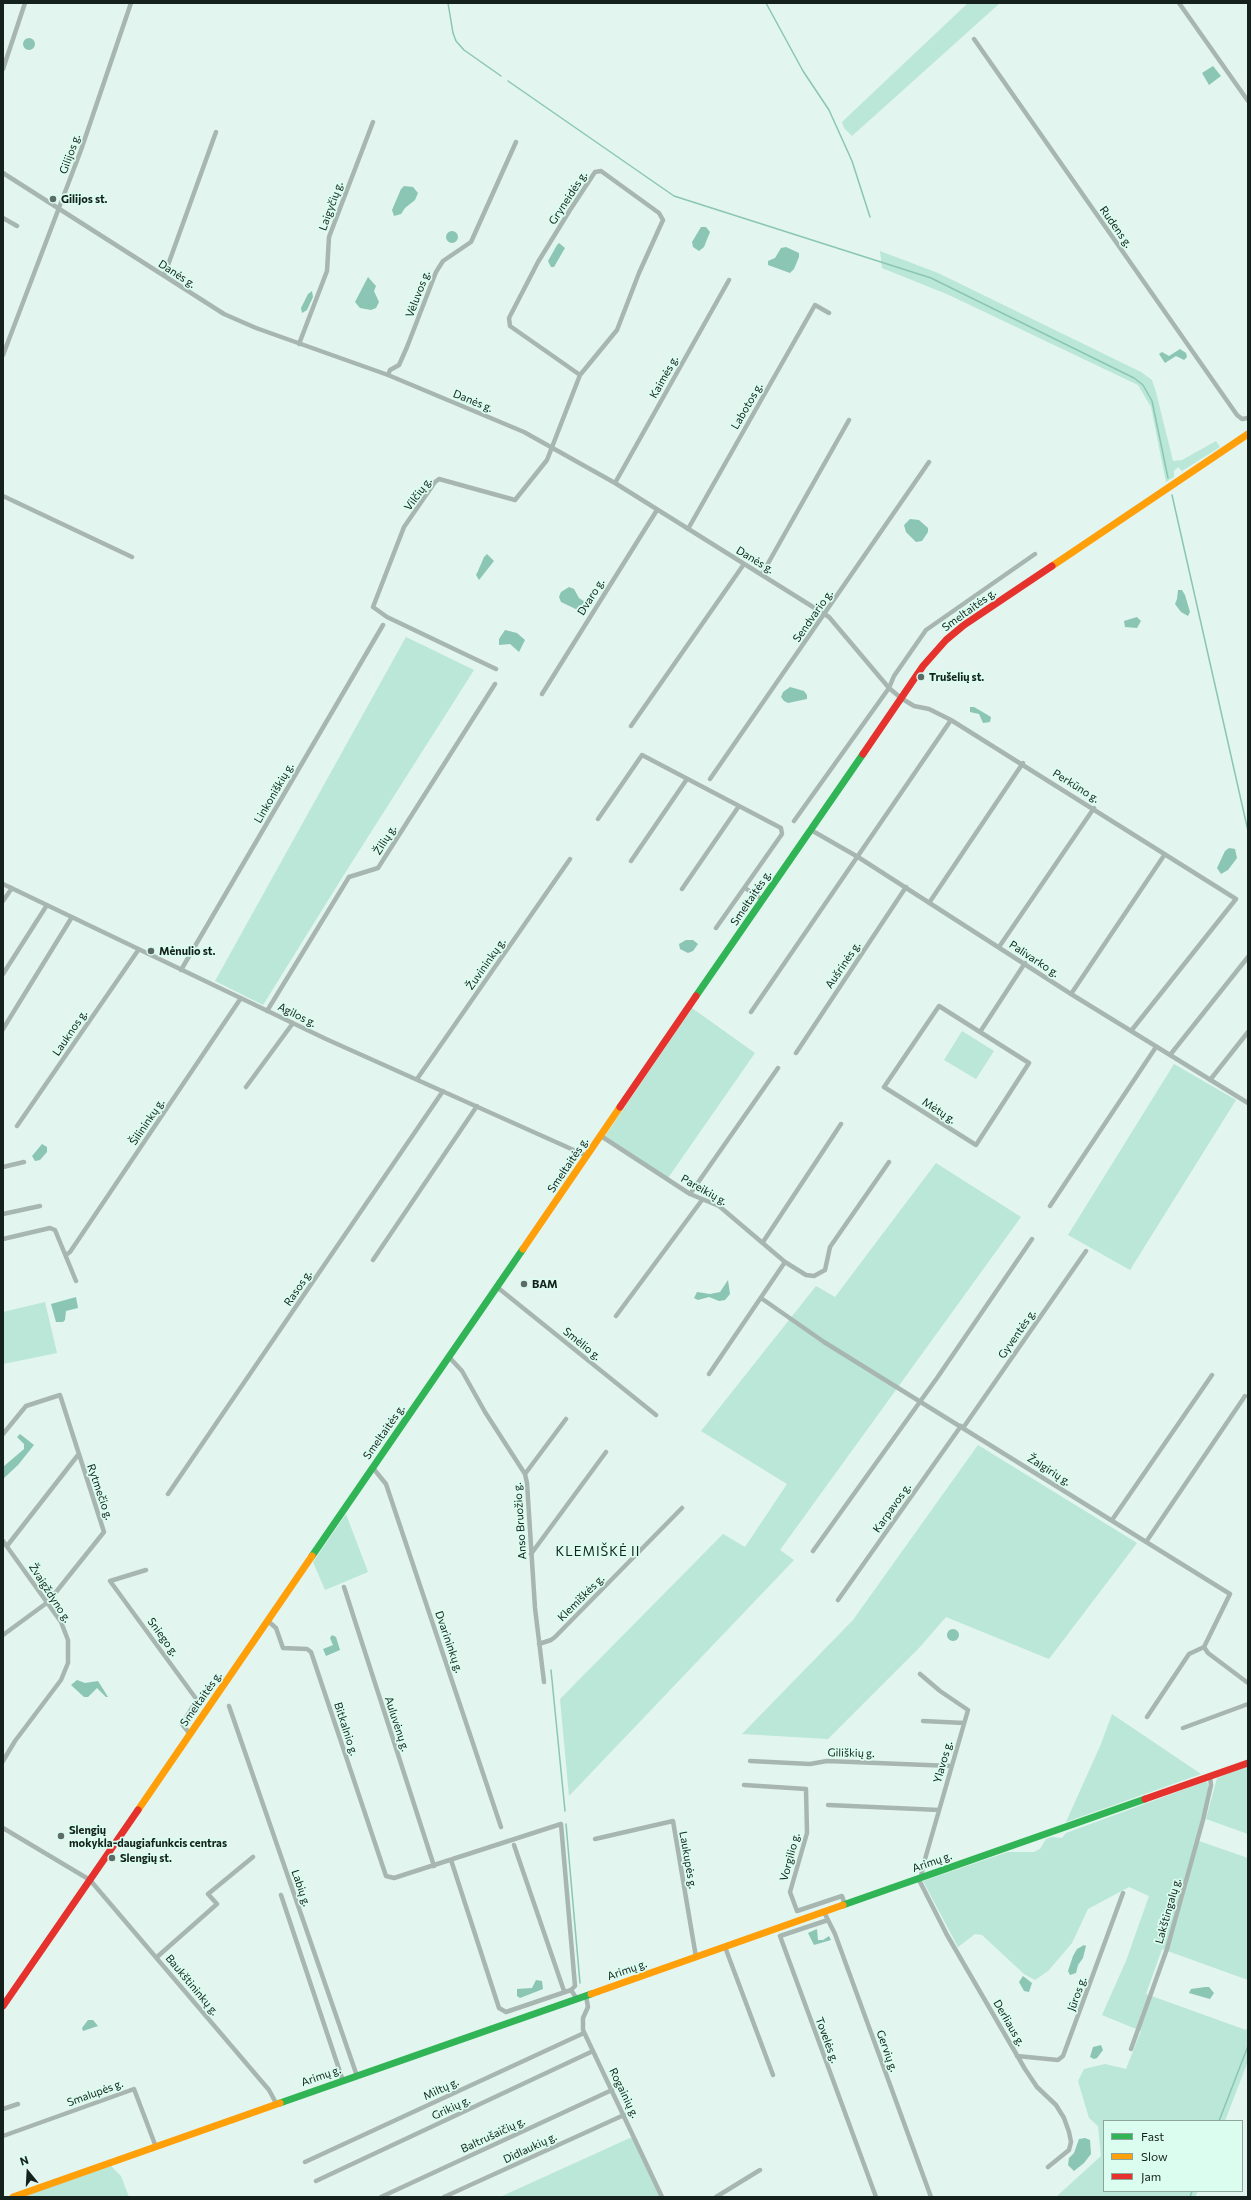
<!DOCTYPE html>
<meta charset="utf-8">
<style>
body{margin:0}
#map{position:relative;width:1251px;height:2200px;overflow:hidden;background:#e2f5ee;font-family:Commissioner,sans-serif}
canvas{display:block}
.frame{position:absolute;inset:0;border:4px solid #14211c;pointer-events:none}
.legend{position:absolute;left:1103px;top:2120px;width:140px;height:72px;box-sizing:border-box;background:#dafdf0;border:1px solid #8ba59b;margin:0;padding:5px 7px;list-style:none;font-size:12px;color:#14211c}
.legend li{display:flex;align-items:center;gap:8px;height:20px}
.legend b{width:20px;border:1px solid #8ba59b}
.north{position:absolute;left:8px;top:2152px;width:40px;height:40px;-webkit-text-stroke:3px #dafdf0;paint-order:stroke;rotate:342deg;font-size:11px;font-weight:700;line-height:16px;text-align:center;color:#14211c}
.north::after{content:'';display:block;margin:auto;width:14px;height:18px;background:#14211c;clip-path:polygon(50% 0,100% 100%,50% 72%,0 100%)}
</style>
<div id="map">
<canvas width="1251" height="2200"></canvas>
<div class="frame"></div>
<ul class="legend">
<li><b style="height:5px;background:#30b455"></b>Fast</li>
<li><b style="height:5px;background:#ff9f0a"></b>Slow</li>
<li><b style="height:5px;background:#e5322d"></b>Jam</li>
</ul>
<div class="north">N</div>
</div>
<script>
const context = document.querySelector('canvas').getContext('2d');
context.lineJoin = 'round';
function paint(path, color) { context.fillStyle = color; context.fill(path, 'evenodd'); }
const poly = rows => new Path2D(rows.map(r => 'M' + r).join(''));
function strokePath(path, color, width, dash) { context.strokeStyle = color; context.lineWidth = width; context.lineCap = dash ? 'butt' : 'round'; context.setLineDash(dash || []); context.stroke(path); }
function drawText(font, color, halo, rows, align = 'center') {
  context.font = font + ' Commissioner,sans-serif'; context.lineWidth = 3.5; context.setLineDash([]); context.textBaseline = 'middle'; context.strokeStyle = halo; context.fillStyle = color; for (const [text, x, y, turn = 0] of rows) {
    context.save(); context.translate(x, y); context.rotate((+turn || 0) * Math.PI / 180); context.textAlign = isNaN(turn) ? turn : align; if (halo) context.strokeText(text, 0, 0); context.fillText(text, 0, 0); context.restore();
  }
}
paint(poly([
 [968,3,1000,3,852,136,844,128,842,122],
 [880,251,938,273,1141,372,1152,380,1156,392,1173,461,1182,460,1216,441,1220,447,1182,471,1178,467,1174,471,1174,477,1166,482,1151,407,1138,385,949,295,882,268],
 [406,637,474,670,345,873,263,1005,215,981],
 [692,1008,755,1053,668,1178,605,1136],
 [962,1031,994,1051,976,1079,944,1060],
 [1174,1064,1236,1100,1130,1270,1068,1235],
 [936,1163,1021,1217,780,1550,794,1560,569,1796,560,1699,723,1534,745,1547,787,1484,701,1431,816,1286,835,1297],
 [45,1302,57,1353,3,1364,3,1312],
 [978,1445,1137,1543,1049,1659,946,1617,919,1648,828,1739,742,1734,853,1620],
 [346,1514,368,1572,325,1590,313,1562],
 [1112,1714,1201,1774,1066,1822,1101,1744],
 [1248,1766,1248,1834,1206,1819,1217,1778],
 [1207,1781,1209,1790,1196,1840,1248,1858,1248,1980,1162,1949,1146,1994,1246,2030,1248,2026,1248,2061,1225,2121,1104,2121,1104,2191,1198,2191,1195,2197,1056,2197,1101,2156,1098,2126,1089,2118,1078,2081,1084,2069,1105,2064,1126,2069,1141,2031,1102,2015,1126,1961,1149,1896,1129,1887,1088,1909,1072,1943,1048,1971,1035,1980,1024,1974,982,1935,975,1934,958,1947,923,1881,1008,1852,1034,1852,1040,1849,1046,1839,1052,1837,1062,1838,1066,1833],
 [632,2137,660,2197,500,2197],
 [111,2166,121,2176,129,2197,21,2197]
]), '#bae7d7');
paint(poly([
 '23 44a6 6 0 1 1 12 0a6 6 0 1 1-12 0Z',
 [1213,66,1221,76,1209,85,1202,73],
 [404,186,413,187,418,193,415,200,405,208,401,214,394,216,392,210,401,189],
 [701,227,706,227,710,232,704,247,699,251,693,247,692,242],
 '446 237a6 6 0 1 1 12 0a6 6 0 1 1-12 0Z',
 [559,243,565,248,554,267,551,267,548,261,557,245],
 [786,247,799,253,799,257,794,269,790,273,768,265,768,261,775,258,781,248],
 [368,277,376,286,374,291,379,302,376,308,371,310,360,308,355,302],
 [312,291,313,297,307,310,302,313,301,308,308,294],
 [1180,349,1186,353,1187,357,1184,360,1176,356,1165,363,1159,354,1162,352,1169,356],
 [910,519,919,520,928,528,928,532,922,541,916,542,906,532,904,525],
 [487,554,494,561,479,580,476,575,478,571,484,557],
 [569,587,574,589,579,598,588,604,582,612,561,602,559,597,561,592],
 [1178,590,1182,590,1185,595,1190,612,1188,616,1181,612,1175,604,1177,599],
 [1137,617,1141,621,1137,628,1125,627,1124,621],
 [505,630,517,633,525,640,519,652,510,644,499,645,499,639],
 [790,687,804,691,807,695,807,699,788,703,784,701,781,697,783,692],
 [970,707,974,707,986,714,991,717,990,722,983,723,979,714,970,712],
 [1229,848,1235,849,1237,858,1228,870,1221,874,1217,868,1225,851],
 [686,940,693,940,698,944,693,951,688,953,680,949,679,944],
 [42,1144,47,1147,47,1152,40,1160,35,1161,32,1156],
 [728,1280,730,1294,725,1300,719,1301,709,1297,698,1300,694,1298,697,1292,710,1294,720,1292],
 [76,1297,78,1308,66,1311,65,1320,63,1322,56,1322,51,1304],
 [20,1434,34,1445,18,1465,3,1479,3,1467,24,1449,24,1444,17,1437],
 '947 1635a6 6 0 1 1 12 0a6 6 0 1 1-12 0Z',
 [332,1635,336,1637,340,1650,326,1656,323,1649,333,1645,330,1638],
 [77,1680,85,1683,98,1681,108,1697,106,1697,97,1688,88,1697,84,1697,71,1685],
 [817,1929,818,1940,823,1940,829,1936,831,1940,814,1945,808,1933],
 [1084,1945,1086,1946,1083,1958,1078,1965,1076,1973,1070,1975,1068,1971,1073,1956,1077,1949],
 [1023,1976,1032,1983,1029,1992,1024,1991,1019,1982],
 [536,1980,542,1981,543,1989,520,1998,517,1996,517,1989,532,1988],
 [1205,1987,1209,1987,1214,1993,1210,1999,1189,1993,1191,1989],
 [88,2020,93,2020,98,2026,83,2031,82,2028],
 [1101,2045,1103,2050,1097,2058,1094,2059,1090,2057,1093,2047],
 [1085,2138,1090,2140,1091,2154,1084,2163,1074,2171,1068,2165,1069,2158,1074,2153,1079,2139]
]), '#8ac6b3');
strokePath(poly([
 [448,3,453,33,456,41,464,50,501,76],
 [766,3,803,71,829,110,852,161,870,217],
 [508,81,674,196,931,278,1134,378,1143,385,1152,401,1168,478],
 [1172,495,1248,831],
 [551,1670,565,1811],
 [566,1824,580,1983],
 [1219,2121,1248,2046],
 [1190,2197,1192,2191]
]), '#8ac6b3', 1.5);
strokePath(poly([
 [1179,3,1248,101],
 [974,39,1237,415,1242,419,1248,418],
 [3,69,25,3],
 [3,173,224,314,256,328,388,375,524,432,615,483,829,617,889,688,901,698,914,706,929,709,951,720,1236,899,1131,1031],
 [3,218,17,226],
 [164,276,216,132],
 [299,344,327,271,329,237,373,122],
 [3,355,81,150,131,3],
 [388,375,390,370,399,365,407,347,436,272,443,261,471,242,516,142],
 [615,483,729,280],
 [3,496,132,557],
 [688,529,815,305,829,313],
 [762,574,849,420],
 [496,669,387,617,373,607,404,527,435,482,439,479,515,500,547,460,580,375,510,326,509,318,538,262,570,210,595,172,601,171,659,213,663,220,639,273,617,330,580,375],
 [542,694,657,510],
 [631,726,744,564],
 [710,779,929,462],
 [598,819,642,755,781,828,782,834,716,928],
 [794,821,889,688,894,676,926,630,1035,554],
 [811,830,858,857,1071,994,1248,1103],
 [631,861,687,779],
 [3,884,326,1039,587,1156],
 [745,888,763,900],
 [682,889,739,806],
 [3,901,12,888],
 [929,903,1023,763],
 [999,947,1094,808],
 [181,970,383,625],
 [3,974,47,905],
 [1071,994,1165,854],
 [267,1011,349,877,378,868,495,684],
 [751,1012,951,720],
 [3,1029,72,917],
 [980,1032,1029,1063,976,1145,884,1087,939,1006,980,1032,1025,963],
 [796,1053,906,887],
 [1170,1055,1248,957],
 [417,1079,570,859],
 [1210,1080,1248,1032],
 [246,1087,293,1023],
 [17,1126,139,949],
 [601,1136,690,1194,719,1206,785,1262,806,1275,814,1276,825,1270,830,1247,889,1162],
 [3,1167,24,1162],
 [690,1194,778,1068],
 [1050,1206,1156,1047],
 [3,1214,40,1206],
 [3,1239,50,1228,55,1230,76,1281],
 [763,1242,841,1124],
 [66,1255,70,1252,241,998],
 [373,1260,477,1106],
 [497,1287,656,1415],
 [761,1298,824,1342,1230,1594,1204,1647,1208,1653,1248,1683],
 [616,1316,702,1200],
 [449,1357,462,1371,485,1412,525,1474,527,1483,535,1608,544,1682],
 [709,1374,785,1262],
 [963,1428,1086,1251],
 [3,1434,26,1406,60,1395,104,1532,48,1602,3,1635],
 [373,1468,386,1484,501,1827],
 [525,1474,566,1419],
 [168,1494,443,1091],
 [1112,1520,1212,1375],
 [3,1541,61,1622,68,1640,68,1663,61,1680,15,1741,3,1761],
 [1146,1542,1245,1396],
 [7,1546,78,1455],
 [813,1551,937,1378,1032,1239],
 [531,1554,606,1452],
 [146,1570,110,1581,197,1700,182,1724,190,1734],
 [344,1587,434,1866],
 [838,1600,961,1426],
 [268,1621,276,1628,283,1648,307,1649,311,1652,386,1876,394,1878,561,1824,575,1986,571,1990],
 [539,1644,551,1640,555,1637,682,1508],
 [920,1674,940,1691,968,1710,923,1866,921,1877],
 [229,1706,357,2076],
 [1147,1717,1189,1654,1204,1647],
 [923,1721,964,1723],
 [1183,1728,1248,1704],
 [750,1761,810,1764,827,1761,951,1766],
 [744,1785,806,1789,807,1833,790,1892,797,1911,842,1896,845,1905],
 [828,1805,939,1810],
 [3,1828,90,1880,269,2090,276,2103],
 [595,1839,673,1821,696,1957],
 [514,1845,564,1991],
 [451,1860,499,2008,506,2012,571,1990,577,1999],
 [918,1878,947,1935,1025,2069,1037,2087,1056,2105,1064,2118,1069,2132,1071,2142,1069,2150,1048,2167],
 [281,1895,343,2081],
 [824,1912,835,1934,931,2197],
 [828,1920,780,1936,876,2197],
 [725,1947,773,2075],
 [157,1957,217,1904,208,1894,253,1857],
 [586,1996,588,2007,583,2018,583,2030,662,2197],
 [1131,2049,1167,1949,1203,1820,1211,1785,1210,1776],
 [1017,2056,1058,2060,1063,2056,1123,1893],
 [3,2109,18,2104],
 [3,2136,134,2089,156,2147],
 [305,2162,584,2033],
 [316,2181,593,2051],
 [381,2197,612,2090],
 [444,2197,624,2115],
 [716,2197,760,2170]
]), '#a8b6b1', 4.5);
strokePath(poly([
 [696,996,863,754],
 [312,1556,523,1249],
 [843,1905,1145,1799],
 [280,2103,591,1994]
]), '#30b455', 7);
strokePath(poly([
 [1052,566,1248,434],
 [523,1249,620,1107],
 [138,1810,312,1556],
 [591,1994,843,1905],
 [13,2197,280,2103]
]), '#ff9f0a', 7);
strokePath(poly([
 [863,754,923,666,946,640,964,625,1052,566],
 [620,1107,696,996],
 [1145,1799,1248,1763],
 [3,2006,138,1810]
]), '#e5322d', 7);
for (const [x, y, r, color] of [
 [53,199,4,"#5c6b66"],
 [921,677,4,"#5c6b66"],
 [151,951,4,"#5c6b66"],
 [524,1284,4,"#5c6b66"],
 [61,1836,4,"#5c6b66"],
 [112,1858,4,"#5c6b66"]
]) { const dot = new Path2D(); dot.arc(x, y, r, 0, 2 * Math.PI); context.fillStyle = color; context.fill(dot); strokePath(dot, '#dafdf0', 1.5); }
drawText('11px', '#14211c', '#dafdf0', [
 ["Gilijos g.",70,154,-70],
 ["Gryneidės g.",568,198,-57],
 ["Laigyčių g.",331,206,-70],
 ["Rudens g.",1116,227,55],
 ["Danės g.",177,274,33],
 ["Vėluvos g.",418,294,-69],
 ["Kaimės g.",664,377,-61],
 ["Danės g.",473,401,22],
 ["Labotos g.",747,406,-60],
 ["Vilčių g.",418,494,-53],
 ["Danės g.",755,560,31],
 ["Dvaro g.",591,597,-58],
 ["Smeltaitės g.",969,610,-36],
 ["Sendvario g.",813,616,-55],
 ["Perkūno g.",1076,786,32],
 ["Linkoniškių g.",274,793,-60],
 ["Žilių g.",385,840,-58],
 ["Smeltaitės g.",751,898,-56],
 ["Palivarko g.",1034,959,33],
 ["Žuvininkų g.",486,964,-55],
 ["Aušrinės g.",843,965,-56],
 ["Agilos g.",297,1015,26],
 ["Lauknos g.",70,1033,-56],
 ["Mėtų g.",939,1111,33],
 ["Šilininkų g.",147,1122,-56],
 ["Smeltaitės g.",568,1165,-56],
 ["Pareikių g.",704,1190,29],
 ["Rasos g.",298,1288,-56],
 ["Gyventės g.",1017,1334,-55],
 ["Smėlio g.",582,1344,39],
 ["Smeltaitės g.",384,1432,-55],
 ["Žalgirių g.",1049,1470,32],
 ["Rytmečio g.",100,1492,71],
 ["Karpavos g.",892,1508,-55],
 ["Anso Bruožio g.",520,1521,-94],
 ["Žvaigždyno g.",50,1593,57],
 ["Klemiškės g.",581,1598,-45],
 ["Sniego g.",163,1637,54],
 ["Dvarininkų g.",449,1642,71],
 ["Smeltaitės g.",201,1699,-55],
 ["Auluvėnų g.",397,1724,72],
 ["Bitkalnio g.",346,1729,72],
 ["Giliškių g.",851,1753,1],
 ["Ylavos g.",943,1762,-74],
 ["Vorgilio g.",790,1857,-75],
 ["Laukupės g.",688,1860,80],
 ["Arimų g.",932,1862,-19],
 ["Labių g.",301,1888,71],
 ["Lakštingalų g.",1168,1911,-74],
 ["Arimų g.",627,1970,-19],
 ["Baukštininkų g.",192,1985,50],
 ["Jūros g.",1077,1994,-70],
 ["Derliaus g.",1009,2023,60],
 ["Tovelės g.",827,2040,70],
 ["Gervių g.",887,2051,70],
 ["Arimų g.",321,2076,-19],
 ["Miltų g.",441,2089,-25],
 ["Smalupės g.",95,2093,-20],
 ["Rogainių g.",624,2093,64],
 ["Grikių g.",451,2108,-25],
 ["Baltrušaičių g.",493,2135,-25],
 ["Didlaukių g.",530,2148,-25]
]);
drawText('bold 11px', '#14211c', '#dafdf0', [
 ["Gilijos st.",61,199],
 ["Trušelių st.",929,677],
 ["Mėnulio st.",159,951],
 ["BAM",532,1284],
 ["Slengių",69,1830],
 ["mokykla-daugiafunkcis centras",69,1843],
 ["Slengių st.",120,1858]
], 'left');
context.letterSpacing = '1px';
drawText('13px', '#14211c', '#dafdf0', [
 ["KLEMIŠKĖ II",598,1552]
]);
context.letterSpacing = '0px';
</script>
